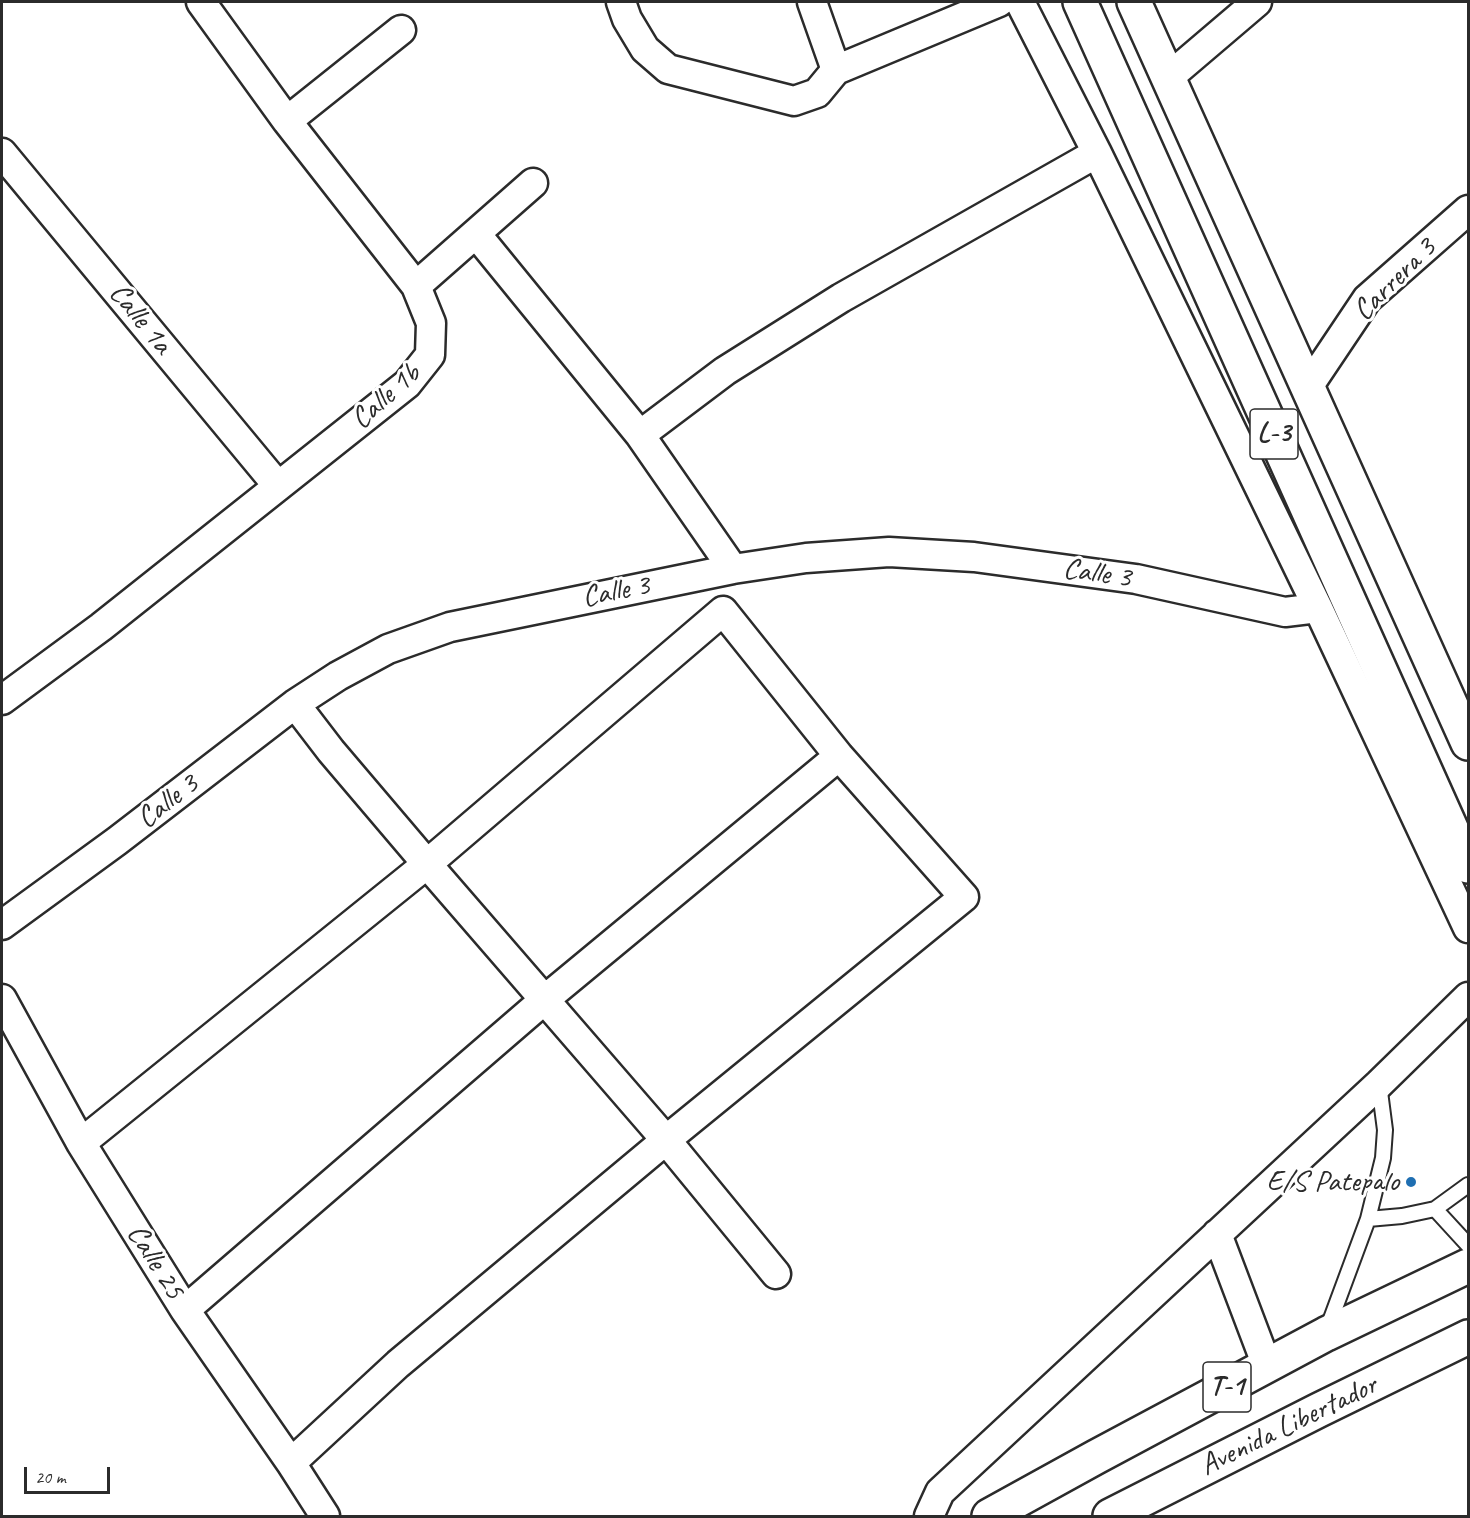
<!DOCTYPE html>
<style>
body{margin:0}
#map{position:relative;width:1470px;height:1518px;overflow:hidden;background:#fff;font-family:Caveat,sans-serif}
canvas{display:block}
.frame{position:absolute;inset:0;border:3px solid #2b2b2b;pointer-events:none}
.scale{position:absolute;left:24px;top:1467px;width:86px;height:27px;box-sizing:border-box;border:3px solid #2b2b2b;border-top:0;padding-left:8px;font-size:18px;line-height:21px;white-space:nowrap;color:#2b2b2b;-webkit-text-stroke:4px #fff;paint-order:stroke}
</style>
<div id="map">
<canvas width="1470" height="1518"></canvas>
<div class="frame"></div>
<div class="scale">20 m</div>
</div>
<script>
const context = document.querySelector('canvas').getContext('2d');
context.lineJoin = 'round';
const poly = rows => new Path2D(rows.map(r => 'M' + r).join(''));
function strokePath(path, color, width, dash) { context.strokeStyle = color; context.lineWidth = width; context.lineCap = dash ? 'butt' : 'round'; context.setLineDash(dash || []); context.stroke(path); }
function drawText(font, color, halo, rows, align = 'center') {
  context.font = font + ' Caveat,sans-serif'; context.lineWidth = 6; context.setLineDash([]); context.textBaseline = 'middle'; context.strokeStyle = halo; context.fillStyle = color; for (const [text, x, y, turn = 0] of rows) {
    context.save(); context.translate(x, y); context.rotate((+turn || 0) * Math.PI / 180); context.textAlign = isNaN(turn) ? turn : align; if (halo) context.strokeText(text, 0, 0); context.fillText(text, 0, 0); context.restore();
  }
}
const lane = poly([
 [1435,1209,1468,1245],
 [1368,1219,1402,1216,1435,1209,1468,1185],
 [1328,1327,1368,1219,1383,1158,1385,1130,1379,1084]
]);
const street = poly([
 [621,2,627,19,645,49,668,69,794,101,817,93,836,70,999,2],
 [812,2,836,70],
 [1020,2,1097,153,1318,608,1468,928],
 [1169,77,1257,2],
 [287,121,401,30],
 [2,153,278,486],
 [477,235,640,435,733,569],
 [416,286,533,183],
 [1308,387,1367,299,1468,210],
 [640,435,725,371,841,298,1097,153],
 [2,700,101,627,407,384,430,355,431,323,416,286,287,121,201,2],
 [295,704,331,751,427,864,666,1140,776,1274],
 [2,925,117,841,295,704,338,676,388,649,450,627,733,569,806,558,889,552,974,557,1136,579,1285,612,1318,608],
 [2,999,81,1143,185,1310,291,1463,325,1516],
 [81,1143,427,864,723,611,839,756,964,897,666,1140,398,1364,291,1463],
 [1217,1234,1267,1366],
 [185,1310,543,1001,839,756],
 [929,1516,940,1492,1379,1084,1468,997]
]);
const primary = poly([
 [1080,2,1468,866],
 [1134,2,1468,743],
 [989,1516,1096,1457,1326,1334,1468,1266],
 [1110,1516,1319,1410,1468,1337]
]);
strokePath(lane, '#2b2b2b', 18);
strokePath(street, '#2b2b2b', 33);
strokePath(primary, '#2b2b2b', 38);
strokePath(lane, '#fff', 14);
strokePath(street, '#fff', 28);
strokePath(primary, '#fff', 33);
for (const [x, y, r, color] of [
 [1411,1182,6,"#1f6fb2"]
]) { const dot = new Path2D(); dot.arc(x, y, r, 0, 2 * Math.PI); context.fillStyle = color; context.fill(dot); strokePath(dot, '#fff', 2); }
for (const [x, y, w] of [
 [1274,434,48],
 [1227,1387,48]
]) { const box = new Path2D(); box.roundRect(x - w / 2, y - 25, w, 50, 4.5); context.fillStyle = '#fff'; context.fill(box); strokePath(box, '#2b2b2b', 1.5); }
drawText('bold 28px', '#2b2b2b', null, [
 ["L-3",1274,434],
 ["T-1",1227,1387]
]);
drawText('30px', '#2b2b2b', '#fff', [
 ["Carrera 3",1395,280,-45],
 ["Calle 1a",140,319,51],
 ["Calle 1b",386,397,-42],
 ["Calle 3",1097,574,8],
 ["Calle 3",616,592,-11],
 ["Calle 3",168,802,-38],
 ["Calle 25",155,1262,58],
 ["Avenida Libertador",1289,1426,-26]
]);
drawText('30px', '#2b2b2b', '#fff', [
 ["E/S Patepalo",1399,1182]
], 'right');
</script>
